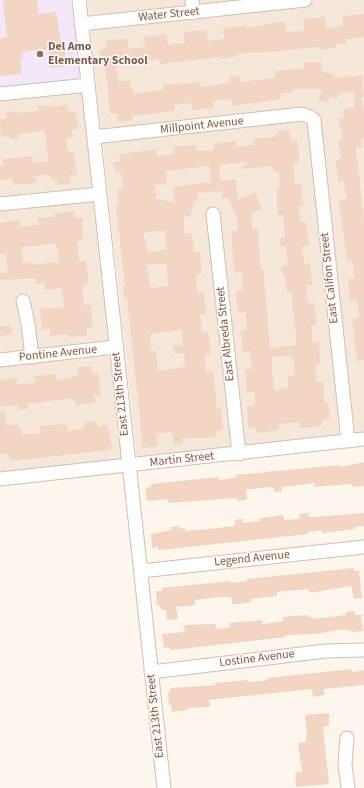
<!DOCTYPE html>
<style>
body{margin:0}
canvas{display:block;background:#fdf6ec}
</style>
<canvas width="364" height="788"></canvas>
<script>
const context = document.querySelector('canvas').getContext('2d');
context.lineJoin = 'round';
function paint(path, color) { context.fillStyle = color; context.fill(path, 'evenodd'); }
const poly = rows => new Path2D(rows.map(r => 'M' + r).join(''));
function strokePath(path, color, width, dash) { context.strokeStyle = color; context.lineWidth = width; context.lineCap = dash ? 'butt' : 'round'; context.setLineDash(dash || []); context.stroke(path); }
function drawText(font, color, halo, rows, align = 'center') {
  context.font = font + ' "Source Sans 3",sans-serif'; context.lineWidth = 3; context.setLineDash([]); context.textBaseline = 'middle'; context.strokeStyle = halo; context.fillStyle = color; for (const [text, x, y, turn = 0] of rows) {
    context.save(); context.translate(x, y); context.rotate((+turn || 0) * Math.PI / 180); context.textAlign = isNaN(turn) ? turn : align; if (halo) context.strokeText(text, 0, 0); context.fillText(text, 0, 0); context.restore();
  }
}
paint(poly([
 [87,0,364,0,364,432,137,458],
 [88,87,128,465,0,478,0,95]
]), '#f5e8da');
paint(poly([
 [0,0,71,0,74,23,87,84,0,93]
]), '#f3e8fa');
paint(poly([
 [3,0,37,0,39,14,56,12,61,44,64,43,67,66,50,68,48,49,22,52,23,59,20,60,22,74,0,76,0,38,7,37],
 [364,14,364,37,346,39,347,43,335,45,335,48,319,50,318,47,259,53,258,52,236,54,236,57,219,59,219,57,160,64,159,59,116,64,119,82,129,80,130,88,133,88,134,93,164,90,163,85,199,82,200,87,230,83,230,76,239,75,240,82,275,78,275,71,304,68,304,62,321,62,321,71,335,75,334,78,362,75,364,97,361,98,364,110,364,139,361,139,362,148,356,148,364,221,364,360,357,361,352,319,359,318,357,300,350,301,348,279,354,278,353,261,347,261,339,200,346,199,344,181,338,182,336,160,341,159,338,139,343,139,338,119,344,118,343,110,355,107,354,92,339,93,337,99,330,97,328,103,318,100,322,89,293,89,293,92,281,93,281,99,232,106,231,99,213,101,214,108,192,110,191,103,174,105,174,111,132,116,133,120,118,122,117,114,110,114,106,74,103,60,101,60,99,50,106,49,105,40,127,39,128,49,145,47,144,37,166,34,168,45,175,44,185,43,183,32,206,30,208,41,224,39,223,28,246,26,246,28,285,21,286,32,304,31,303,19,325,17,326,28,343,26,342,16],
 [46,105,50,107,67,105,68,112,76,111,78,129,72,129,73,138,66,139,68,153,74,152,77,175,70,175,71,183,57,185,57,179,52,180,49,174,35,176,36,183,21,184,14,185,13,179,0,180,0,166,4,166,3,159,33,156,33,163,48,161,45,131,18,134,19,138,9,139,9,136,1,137,0,119,7,119,6,112,16,111,16,113,38,111,37,106],
 [289,130,291,141,297,140,299,152,299,162,293,163,295,184,301,184,304,206,299,206,301,222,306,222,309,245,302,246,304,264,310,263,312,285,306,285,308,303,314,303,316,315,317,325,311,325,313,343,319,342,320,364,315,365,317,382,323,382,325,403,328,403,330,419,322,420,322,426,301,428,300,422,278,424,279,430,257,433,256,427,248,428,247,406,255,405,254,391,247,392,246,380,245,370,252,369,250,351,243,352,242,342,241,330,247,330,246,312,239,313,237,303,236,291,243,290,241,272,235,273,232,251,233,251,231,231,238,230,237,218,228,198,222,198,222,191,197,193,198,201,194,201,190,217,183,215,185,234,192,233,194,253,200,252,202,274,196,275,198,293,204,292,205,302,206,314,200,315,202,332,208,332,211,354,204,354,206,372,213,371,217,409,221,408,223,430,215,431,216,437,182,439,183,444,174,445,172,432,156,434,158,446,143,448,127,298,124,298,123,287,125,287,116,204,119,203,117,190,123,189,121,172,115,172,113,162,120,162,119,154,146,151,156,149,157,156,174,154,174,147,184,146,196,145,197,151,214,150,214,144,225,142,236,141,236,147,254,145,253,139,275,137,275,135,279,134,279,131],
 [247,162,241,169,272,166,273,172,278,171,280,187,277,187,277,207,278,215,283,215,285,238,279,238,280,247,286,246,288,265,281,266,282,274,284,274,287,292,291,291,297,345,270,348,263,269,261,269,258,238,259,238,258,229,253,229,251,214,262,209,255,192,238,200,236,179,220,181,219,165],
 [209,166,211,182,173,187,175,203,157,199,155,185,167,184,166,171],
 [165,230,167,250,147,252,143,233],
 [166,263,168,286,150,288,147,265],
 [182,330,183,345,173,346,174,354,184,353,185,367,158,371,156,351,151,351,150,334],
 [293,356,295,375,288,376,289,388,274,390,271,357],
 [74,211,75,218,82,218,83,240,77,241,79,261,86,261,89,284,82,285,84,305,91,305,93,327,87,328,87,336,68,337,67,334,50,336,50,329,42,330,40,309,64,307,62,288,45,290,45,283,37,284,36,278,0,280,0,272,8,274,6,253,0,254,0,223,20,220,20,227,38,225,38,218,54,217,54,213],
 [56,244,59,262,31,265,30,262,23,263,21,247],
 [11,325,12,334,0,336,0,326],
 [91,366,92,374,98,373,101,395,94,395,95,403,75,405,74,398,27,404,28,409,19,410,18,405,0,407,0,380,17,378,17,384,35,383,35,376,56,374,57,380,72,378,72,376,78,375,77,367],
 [0,411,5,411,6,425,18,425,19,428,21,428,22,435,41,433,40,426,67,424,67,431,84,429,84,422,97,421,97,426,107,425,112,448,110,450,10,461,9,453,0,454],
 [364,462,364,486,353,487,352,484,314,487,314,483,282,487,282,491,274,492,274,488,270,487,246,490,247,500,237,501,237,498,168,503,168,499,147,501,145,488,151,487,151,484,218,477,219,480,233,478,236,478,236,475,340,465,340,467],
 [308,513,309,517,313,517,364,513,364,526,355,527,355,529,322,533,322,530,308,532,308,534,170,549,158,550,158,547,152,548,151,534,172,530,171,527,179,526,180,529,185,528,185,531,209,529,233,526,235,525,235,520,243,519,243,523,260,521,260,518,283,515,284,520,300,519,299,514],
 [354,568,354,571,359,570,362,598,354,599,351,586,309,593,308,589,277,592,277,596,251,599,251,602,233,605,231,597,220,597,195,600,195,605,176,607,178,619,167,620,166,610,161,610,160,605,157,606,156,591,162,591,162,588,230,581,230,583,247,581,247,579,256,578],
 [354,611,355,615,361,615,363,631,351,632,351,630,346,631,346,629,315,634,285,635,286,637,181,649,170,650,169,647,164,648,162,634,185,632,184,625,215,624,216,629,230,627,229,623,245,621,245,622,262,620,263,624,283,621,282,617,308,615,308,617,313,617,313,619,346,615,346,612],
 [352,669,352,672,364,670,364,685,324,689,324,695,313,697,312,689,209,700,210,707,187,708,188,710,172,712,171,705,169,705,168,692,170,691,170,688,215,685,215,683,248,680,248,682,263,681,267,680,267,678],
 [329,713,329,726,323,727,329,784,296,787,295,773,302,772,298,743,306,742,306,736,307,736,305,715]
]), '#f3d5c3');
const minor = poly([
 [79,0,164,788],
 [192,0,193,13],
 [81,24,305,0],
 [0,94,88,85],
 [94,137,302,114,310,117,314,120,348,441],
 [0,204,99,194],
 [213,214,239,454],
 [23,301,28,324,32,357],
 [0,360,115,347],
 [0,479,364,439],
 [141,571,364,547],
 [151,672,326,651,364,650],
 [347,738,345,764,348,788]
]);
strokePath(minor, '#d1beb0', 15);
strokePath(minor, '#fff', 13);
for (const [x, y, r, color] of [
 [40,54,4,"#8d6e63"]
]) { const dot = new Path2D(); dot.arc(x, y, r, 0, 2 * Math.PI); context.fillStyle = color; context.fill(dot); strokePath(dot, '#fffaf3', 1.5); }
drawText('12px', '#7a5c4d', '#fffaf3', [
 ["Water Street",169,15,-6],
 ["Millpoint Avenue",202,126,-6],
 ["East Califon Street",330,278,-96],
 ["East Albreda Street",226,334,-96],
 ["Pontine Avenue",58,354,-6],
 ["East 213th Street",121,394,-96],
 ["Martin Street",182,460,-6],
 ["Legend Avenue",252,559,-6],
 ["Lostine Avenue",257,659,-7],
 ["East 213th Street",156,716,-96]
]);
drawText('bold 12px', '#785e54', '#fffaf3', [
 ["Del Amo",48,47],
 ["Elementary School",48,61]
], 'left');
</script>
